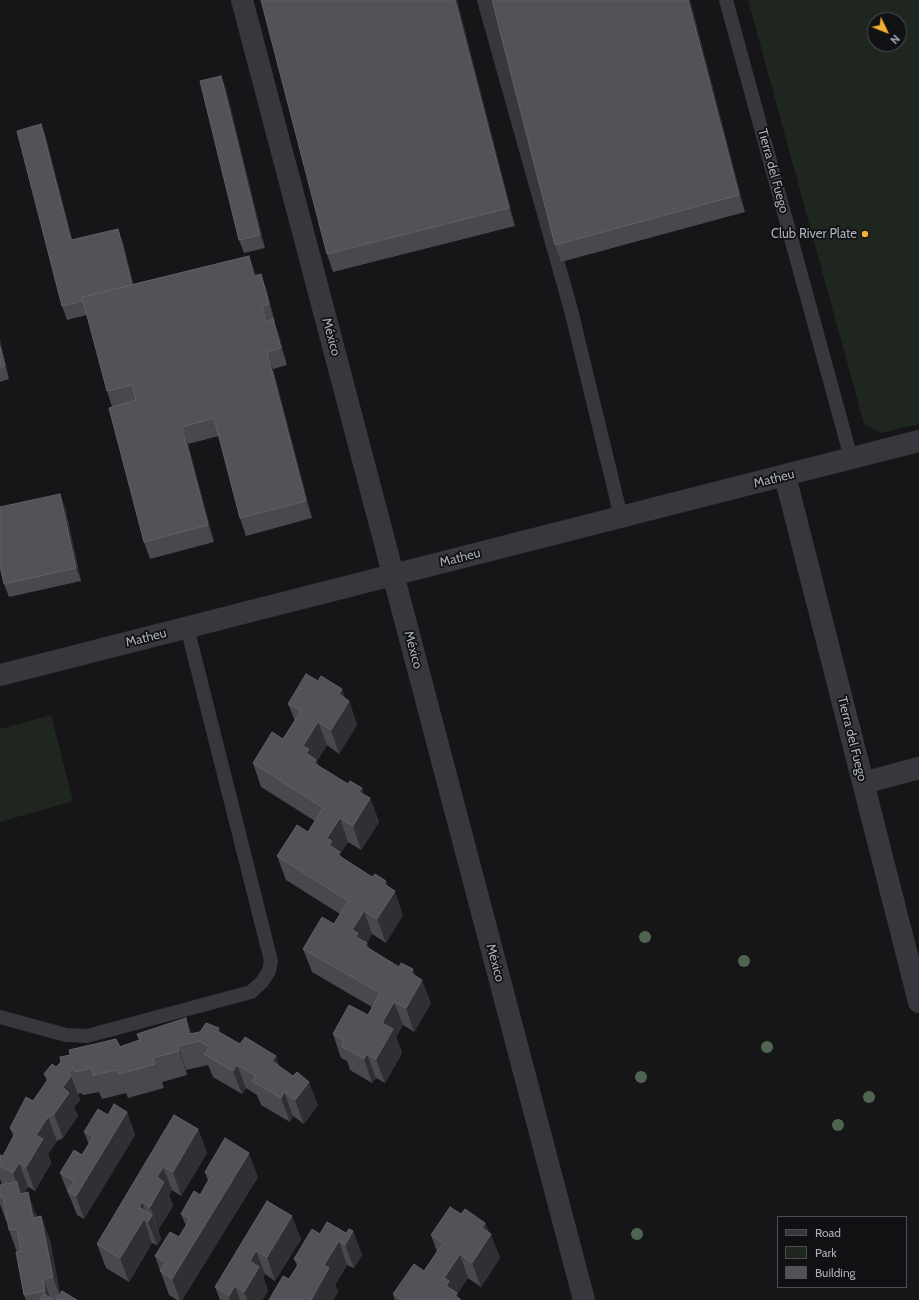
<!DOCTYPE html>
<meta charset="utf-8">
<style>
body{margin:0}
#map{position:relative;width:919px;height:1300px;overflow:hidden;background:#161618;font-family:Cabin,sans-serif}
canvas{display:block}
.legend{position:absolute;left:777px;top:1216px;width:130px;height:72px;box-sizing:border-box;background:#111113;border:1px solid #4d4f55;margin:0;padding:5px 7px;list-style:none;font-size:12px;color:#a8adb8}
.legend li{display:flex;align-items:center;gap:8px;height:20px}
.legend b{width:20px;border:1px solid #4d4f55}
.north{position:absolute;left:867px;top:12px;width:40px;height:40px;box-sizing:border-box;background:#111113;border:1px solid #4d4f55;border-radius:50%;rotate:133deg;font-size:11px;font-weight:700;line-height:16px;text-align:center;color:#a8adb8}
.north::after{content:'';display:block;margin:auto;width:14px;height:18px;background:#f2b134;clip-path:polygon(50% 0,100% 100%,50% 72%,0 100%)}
</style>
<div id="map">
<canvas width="919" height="1300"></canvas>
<ul class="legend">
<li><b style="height:5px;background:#37383d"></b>Road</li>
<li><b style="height:11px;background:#1e261f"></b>Park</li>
<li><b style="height:11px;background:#525359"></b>Building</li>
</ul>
<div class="north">N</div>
</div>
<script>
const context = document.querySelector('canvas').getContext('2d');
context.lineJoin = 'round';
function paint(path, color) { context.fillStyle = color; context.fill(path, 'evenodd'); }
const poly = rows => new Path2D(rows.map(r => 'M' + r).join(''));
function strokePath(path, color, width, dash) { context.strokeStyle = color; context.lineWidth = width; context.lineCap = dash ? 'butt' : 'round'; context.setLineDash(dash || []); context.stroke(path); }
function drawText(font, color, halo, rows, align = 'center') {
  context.font = font + ' Cabin,sans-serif'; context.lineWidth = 3.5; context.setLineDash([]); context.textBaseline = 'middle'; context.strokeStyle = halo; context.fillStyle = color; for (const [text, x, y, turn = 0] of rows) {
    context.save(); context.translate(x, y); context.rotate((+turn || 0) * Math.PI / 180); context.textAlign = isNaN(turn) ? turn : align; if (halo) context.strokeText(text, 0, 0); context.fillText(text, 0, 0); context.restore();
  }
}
paint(poly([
 [748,0,919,0,919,424,881,433,864,424],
 [875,20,899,20,899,44,875,44],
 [51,715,73,801,0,822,0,729]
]), '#1e261f');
strokePath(poly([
 [484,0,571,310,621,517],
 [726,0,851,458],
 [0,1017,66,1035,87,1036,251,992,262,982,269,971,271,961,187,627]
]), '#37383d', 14);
strokePath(poly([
 [242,0,584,1300],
 [785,476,919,1002],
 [0,675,919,441],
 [863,783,919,768]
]), '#37383d', 22);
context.fillStyle = '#506452';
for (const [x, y] of [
 [645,937],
 [744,961],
 [767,1047],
 [641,1077],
 [869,1097],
 [838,1125],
 [637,1234]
]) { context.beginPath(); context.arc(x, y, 6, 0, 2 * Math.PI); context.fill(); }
paint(poly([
 [261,0,457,0,515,226,333,272,327,254],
 [492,0,690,0,745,212,561,262,555,245],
 [221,76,226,89,265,248,244,253,239,240],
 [41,124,46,138,72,240,123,242,133,284,249,256,256,276,261,274,267,292,275,322,274,322,279,336,287,365,273,369,312,518,246,536,240,518,219,436,188,444,214,542,150,559,144,542,112,407,107,391,87,315,67,320,62,306],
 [0,340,9,379,0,382],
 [65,507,81,581,9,597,4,584],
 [346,699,349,701,357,725,339,754,327,745,317,761,318,766,370,798,379,822,361,850,348,842,340,854,342,858,389,887,403,915,386,943,372,934,367,943,369,949,415,976,431,1003,414,1032,403,1025,396,1037,402,1053,385,1083,376,1078,372,1083,350,1070,347,1061,341,1058,333,1034,368,1015,372,1007,312,972,303,949,334,924,340,914,286,880,277,856,308,832,315,821,261,787,253,763,283,739,295,721,288,704],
 [221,1033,279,1066,318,1105,304,1124,293,1116,290,1122,261,1105,257,1095,246,1088,242,1094,213,1077,208,1065,186,1070,187,1075,162,1082,164,1088,128,1098,126,1093,102,1099,99,1092,83,1095,81,1093,78,1094,80,1100,74,1107,78,1116,63,1138,57,1141,48,1154,51,1163,35,1191,28,1187,24,1193,50,1240,60,1294,77,1300,26,1300,24,1295,17,1252,9,1230,8,1221,6,1221,0,1204,0,1185,2,1185,0,1179,0,1155,3,1156,13,1136,10,1128,33,1101,47,1081,44,1074,56,1067,139,1040,137,1034],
 [127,1112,135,1135,84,1219,77,1215,70,1197,69,1196,60,1173,82,1155,89,1145,84,1132,108,1115],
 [174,1115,198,1129,207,1153,181,1196,172,1190,169,1195,173,1206,158,1230,161,1239,157,1245,152,1243,129,1282,106,1268,97,1244],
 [205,1172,258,1177,182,1300,177,1300,169,1295,155,1256,179,1237,186,1226,181,1214,200,1195,208,1181],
 [267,1201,301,1239,275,1281,265,1274,263,1277,268,1291,262,1300,220,1300,215,1287],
 [485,1223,500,1258,481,1287,468,1278,457,1294,459,1298,461,1300,395,1300,393,1294,424,1271,437,1252,431,1235],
 [353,1231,362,1255,354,1268,347,1265,335,1285,338,1292,333,1300,269,1300,289,1279,297,1266,294,1259,320,1234,346,1233]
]), '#47494d');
paint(poly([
 [455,0,457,0,515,226,509,208],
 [688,0,690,0,745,212,739,195],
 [221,76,226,89,265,248,260,235],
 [41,124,46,138,76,254,71,240],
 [118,229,123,242,138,302,133,289],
 [249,256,255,273,260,294,254,276],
 [261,274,267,292,275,322,269,304],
 [262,306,268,323,266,321],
 [273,319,279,336,287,365,281,348],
 [0,340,9,379,5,366,0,347],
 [267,352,273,369,312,518,306,501],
 [182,427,188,444,214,542,208,525],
 [60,494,65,507,81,581,76,568],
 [342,689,347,703,349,701,357,725,339,754,331,730,339,694],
 [318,722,327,745,317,761,325,784,314,777,303,746],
 [362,788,367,803,370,798,379,822,361,850,353,826,359,792],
 [340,818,348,842,340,854,348,876,329,845,327,838],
 [386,881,392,896,395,891,403,915,386,943,377,919,384,884],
 [364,911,372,934,367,943,375,967,367,957,352,930],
 [413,969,419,985,422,980,431,1003,414,1032,406,1008,411,973],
 [394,1002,403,1025,396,1037,402,1053,385,1083,376,1059,382,1023],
 [186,1018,195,1042,189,1034],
 [219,1028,227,1051,217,1031],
 [178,1046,186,1070,187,1075,179,1051],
 [367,1054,376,1078,372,1083,364,1059],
 [276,1056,284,1080,272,1061],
 [153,1058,162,1082,164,1088,155,1064],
 [237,1065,246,1088,242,1094,233,1071],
 [71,1076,80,1100,74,1107,78,1116,63,1138,54,1114,63,1087],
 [309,1082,318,1105,304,1124,295,1100],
 [284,1092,293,1116,290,1122,281,1098],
 [127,1112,135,1135,84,1219,76,1196],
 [48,1117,57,1141,48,1154,51,1163,35,1191,26,1167,36,1135],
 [198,1129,207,1153,181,1196,173,1172],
 [249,1153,258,1177,182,1300,180,1300,172,1279],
 [19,1163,28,1187,22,1196,20,1194,19,1189,13,1173],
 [163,1167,172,1190,169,1195,173,1206,158,1230,150,1207,157,1177],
 [28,1192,36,1216,41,1242,33,1218],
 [142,1202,149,1221,152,1215,161,1239,157,1245,148,1222,144,1219,152,1243,129,1282,120,1258,139,1207],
 [41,1216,50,1240,61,1300,53,1277],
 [292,1216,301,1239,275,1281,267,1257],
 [485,1223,490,1236,491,1234,500,1258,481,1287,472,1263,482,1228],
 [353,1231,362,1255,354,1268,345,1245],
 [339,1241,347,1265,335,1285,338,1292,333,1300,311,1300,324,1265],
 [256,1251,265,1274,263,1277,268,1291,262,1300,247,1300,244,1292,250,1261],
 [460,1254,468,1278,457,1294,459,1300,452,1300,444,1278],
 [43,1279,51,1300,48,1300,45,1291],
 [235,1286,240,1300,230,1300,229,1296]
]), '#2f3033');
const building = poly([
 [261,0,455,0,509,208,327,254,261,0],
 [492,0,688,0,739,195,555,245,492,0],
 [221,76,260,235,239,240,200,81,221,76],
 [41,124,71,240,118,229,132,285,82,297,83,301,62,306,17,131,41,124],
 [249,256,254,276,261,274,269,304,262,306,266,321,273,319,281,348,267,352,306,501,240,518,214,418,182,427,208,525,144,542,109,408,136,400,132,385,107,391,82,297,249,256],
 [0,347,5,366,0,367,0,347],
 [60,494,76,568,4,584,0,566,0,507,60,494],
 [306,674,318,681,321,676,342,689,339,694,349,701,331,730,318,722,303,746,309,749,306,753,316,760,314,763,348,784,350,781,362,788,359,792,370,798,353,826,340,818,327,838,332,841,329,845,340,852,338,855,372,877,375,874,386,881,384,884,395,891,377,919,364,911,352,930,358,933,356,937,367,943,365,946,399,967,401,963,413,969,411,973,422,980,406,1008,394,1002,382,1023,393,1029,376,1059,367,1054,364,1059,341,1046,344,1041,333,1034,349,1005,368,1015,380,993,303,949,322,917,334,924,348,901,277,856,297,825,308,832,323,808,253,763,272,732,283,739,301,711,288,704,306,674],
 [186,1018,189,1034,200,1032,206,1023,219,1028,217,1031,240,1044,245,1037,276,1056,272,1061,293,1076,297,1072,309,1082,295,1100,284,1092,281,1098,252,1081,256,1076,237,1065,233,1071,204,1054,209,1047,200,1041,178,1046,179,1051,153,1058,155,1064,119,1074,117,1070,93,1075,91,1068,75,1072,73,1069,68,1071,71,1076,63,1087,69,1093,54,1114,48,1117,36,1135,43,1139,26,1167,19,1163,13,1173,0,1166,0,1155,3,1156,16,1132,10,1128,26,1097,33,1101,49,1078,44,1074,52,1064,56,1067,61,1062,60,1057,70,1055,69,1050,116,1039,120,1047,140,1040,137,1034,186,1018],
 [114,1104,127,1112,76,1196,68,1191,74,1181,60,1173,74,1150,82,1155,93,1137,84,1132,98,1109,108,1115,114,1104],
 [174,1115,198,1129,173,1172,163,1167,157,1177,164,1182,150,1207,142,1202,139,1207,152,1215,148,1222,144,1219,120,1258,97,1244,174,1115],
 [225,1138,249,1153,172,1279,160,1271,166,1262,155,1256,170,1232,179,1237,190,1219,181,1214,194,1191,200,1195,211,1176,205,1172,225,1138],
 [17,1182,20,1194,28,1192,33,1218,41,1216,53,1277,43,1279,45,1291,24,1295,16,1252,21,1251,17,1229,9,1230,3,1197,0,1197,0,1185,17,1182],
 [267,1201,292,1216,267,1257,256,1251,250,1261,259,1267,244,1292,235,1286,229,1296,215,1287,267,1201],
 [450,1207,461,1214,465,1209,485,1223,482,1228,491,1234,472,1263,460,1254,444,1278,449,1281,446,1286,457,1293,455,1296,461,1300,402,1300,393,1294,414,1264,424,1271,443,1243,431,1235,450,1207],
 [327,1222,346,1233,349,1229,353,1231,345,1245,339,1241,324,1265,329,1268,311,1300,310,1300,305,1297,303,1300,269,1300,283,1276,289,1279,300,1262,294,1259,312,1229,320,1234,327,1222],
 [62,1291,77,1300,56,1300,62,1291],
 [44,1294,54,1300,40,1300,44,1294]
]);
paint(building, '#525359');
strokePath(building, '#5f6168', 1);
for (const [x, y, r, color] of [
 [865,234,4,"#f2b134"]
]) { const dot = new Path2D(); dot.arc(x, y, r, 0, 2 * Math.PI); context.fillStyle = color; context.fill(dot); strokePath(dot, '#111113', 1.5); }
drawText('13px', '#a8adb8', '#111113', [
 ["Tierra del Fuego",773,171,75],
 ["México",331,337,75],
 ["Matheu",774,479,-14],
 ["Matheu",460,558,-14],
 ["Matheu",146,638,-14],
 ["México",413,650,75],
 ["Tierra del Fuego",852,739,76],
 ["México",495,963,75]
]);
drawText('13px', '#a8adb8', '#111113', [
 ["Club River Plate",857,234]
], 'right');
</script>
